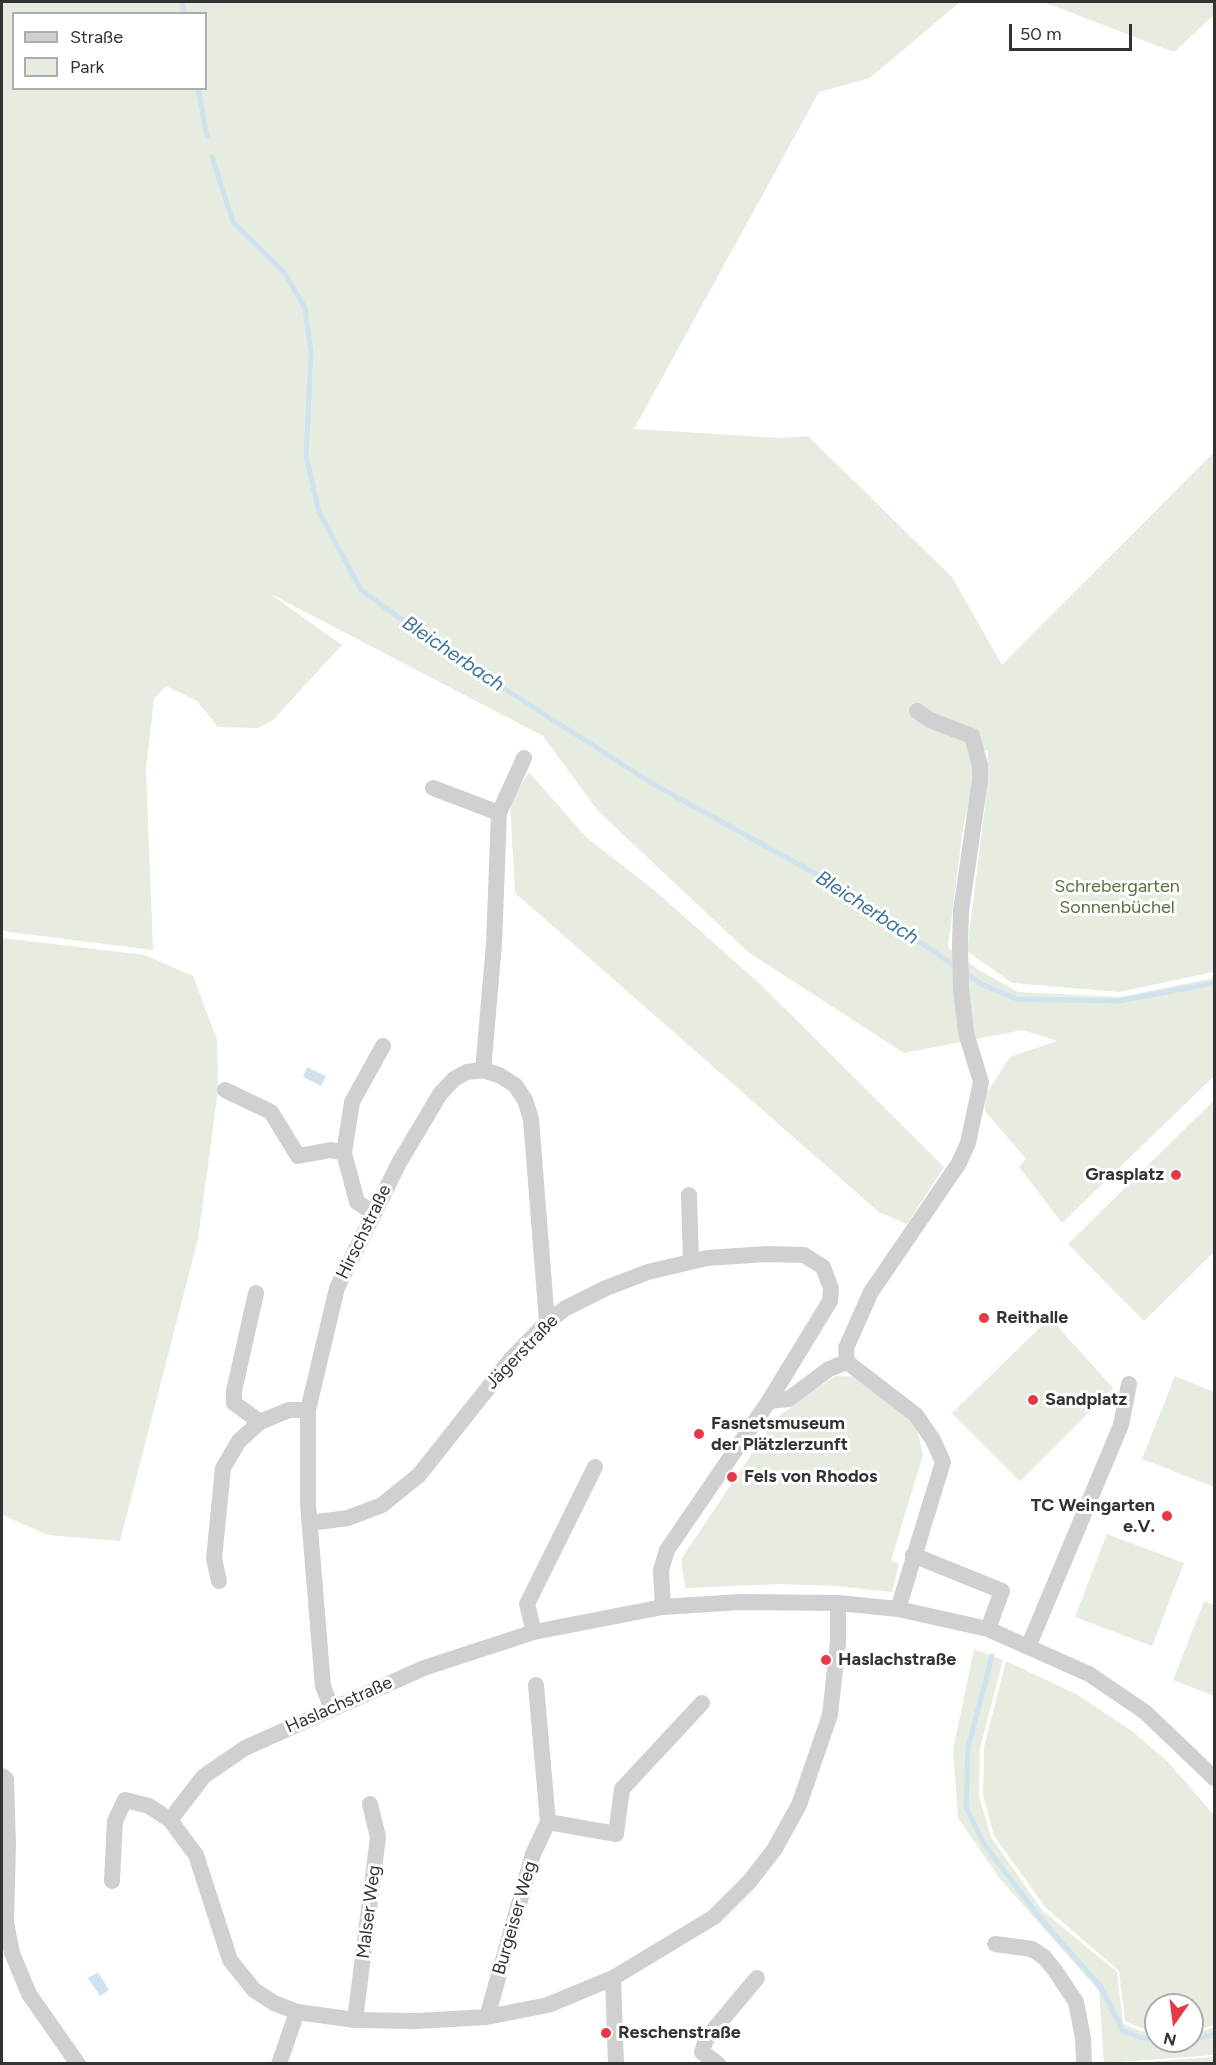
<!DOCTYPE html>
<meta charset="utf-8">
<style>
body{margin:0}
#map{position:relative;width:1216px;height:2065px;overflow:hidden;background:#fff;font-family:Figtree,sans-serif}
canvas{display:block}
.frame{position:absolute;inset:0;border:3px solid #333;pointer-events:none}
.legend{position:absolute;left:12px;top:12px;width:195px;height:78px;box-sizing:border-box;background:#fff;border:2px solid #adadad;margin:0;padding:8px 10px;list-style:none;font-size:18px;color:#333}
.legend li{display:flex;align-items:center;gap:12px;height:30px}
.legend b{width:30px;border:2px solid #adadad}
.north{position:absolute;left:1144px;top:1993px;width:60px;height:60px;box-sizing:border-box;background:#fff;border:2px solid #adadad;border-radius:50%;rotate:194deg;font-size:16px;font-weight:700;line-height:24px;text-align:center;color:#333}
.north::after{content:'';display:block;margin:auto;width:21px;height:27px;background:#e63946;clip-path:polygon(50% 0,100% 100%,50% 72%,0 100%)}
.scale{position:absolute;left:1009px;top:24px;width:123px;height:27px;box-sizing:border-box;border:3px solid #333;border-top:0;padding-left:8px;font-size:18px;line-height:21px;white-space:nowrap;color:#333;-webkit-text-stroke:4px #fff;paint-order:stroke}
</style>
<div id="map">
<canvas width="1216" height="2065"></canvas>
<div class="frame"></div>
<ul class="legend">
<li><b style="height:8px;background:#d0d0d0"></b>Straße</li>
<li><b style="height:16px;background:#e6ecdf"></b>Park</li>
</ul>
<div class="north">N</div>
<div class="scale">50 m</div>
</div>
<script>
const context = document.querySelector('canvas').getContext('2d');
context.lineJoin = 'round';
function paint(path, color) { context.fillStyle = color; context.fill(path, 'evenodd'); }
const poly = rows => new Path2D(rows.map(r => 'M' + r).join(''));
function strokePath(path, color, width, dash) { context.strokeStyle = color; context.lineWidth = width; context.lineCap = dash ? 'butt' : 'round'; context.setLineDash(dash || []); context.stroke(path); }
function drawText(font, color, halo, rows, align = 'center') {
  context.font = font + ' Figtree,sans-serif'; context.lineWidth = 6; context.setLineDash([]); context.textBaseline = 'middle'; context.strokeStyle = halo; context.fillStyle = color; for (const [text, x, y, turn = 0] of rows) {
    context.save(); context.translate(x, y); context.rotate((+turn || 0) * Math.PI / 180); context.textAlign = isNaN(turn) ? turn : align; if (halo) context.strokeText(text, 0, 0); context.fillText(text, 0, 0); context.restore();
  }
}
paint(poly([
 [2,2,960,2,870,78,819,92,634,429,781,438,808,436,952,577,1002,665,1214,452,1214,972,1119,992,1012,983,967,951,985,806,988,751,970,747,976,772,963,828,948,947,977,969,1018,992,1120,997,1214,978,1214,1080,1212,1078,1062,1223,1019,1167,1026,1159,985,1111,986,1094,1010,1057,1057,1041,1023,1030,904,1053,748,952,598,811,543,736,269,593,342,645,273,720,258,728,218,727,197,701,166,686,154,699,146,768,153,950,2,931],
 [14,14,206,14,206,88,14,88],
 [1043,2,1214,2,1214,15,1174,52],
 [529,772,586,837,654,890,760,984,944,1167,907,1224,879,1212,515,893,510,802],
 [2,938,145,955,193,976,217,1040,218,1090,198,1239,120,1541,48,1535,2,1515],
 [1212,1102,1214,1105,1214,1252,1144,1321,1068,1244],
 [1050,1318,1113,1388,1020,1481,952,1413],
 [835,1376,862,1377,916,1424,923,1455,891,1560,899,1564,892,1592,836,1586,780,1584,685,1588,681,1559,776,1418],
 [1175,1376,1214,1392,1214,1487,1142,1459],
 [1107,1534,1184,1563,1152,1646,1075,1617],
 [1204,1601,1214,1605,1214,1696,1173,1680],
 [974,1649,1003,1660,980,1748,979,1796,991,1837,1042,1910,1117,1972,1123,2024,1141,2031,1156,2033,1156,2041,1192,2041,1192,2035,1214,2027,1214,2055,1104,2063,1099,1991,1000,1879,958,1818,953,1750],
 [1006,1661,1078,1695,1132,1731,1168,1762,1214,1815,1214,2025,1192,2032,1192,2005,1156,2005,1156,2030,1141,2028,1125,2021,1119,1971,1045,1907,994,1836,983,1795,984,1747],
 [1214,2057,1214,2063,1134,2063,1135,2063]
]), '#e6ecdf');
paint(poly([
 [307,1067,326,1076,321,1086,303,1077],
 [98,1972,109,1990,100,1996,88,1978]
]), '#cfe2ee');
strokePath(poly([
 [182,2,184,14],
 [198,88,207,137],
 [212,157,233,222,284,272,305,308,311,352,306,456,319,512,361,590,441,648,653,784,838,886,952,964],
 [967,974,983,985,1017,999,1119,1001,1214,983],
 [992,1656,968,1748,966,1807,984,1844,1040,1918,1100,1986,1123,2031,1142,2038,1156,2038],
 [1192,2039,1214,2035]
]), '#cfe2ee', 5);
strokePath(poly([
 [433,788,499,813],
 [483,1070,494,944,499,813,524,758],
 [225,1090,271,1112,298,1156,331,1150,344,1153],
 [689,1195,691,1262],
 [373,1213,357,1202,344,1153,352,1102,383,1046],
 [256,1293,234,1391,234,1403,260,1422],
 [847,1362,846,1348,871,1292,959,1163,968,1143,981,1082,966,1033,961,988,960,943,961,911,980,780,980,765,972,736,930,720,917,711],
 [769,1401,789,1399,829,1369,847,1362,916,1415,933,1440,943,1462,898,1609],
 [310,1523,348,1518,382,1505,419,1475,511,1359,547,1322,566,1308,606,1288,648,1272,707,1258,767,1254,804,1255,823,1267,831,1288,830,1301,769,1401,667,1550,661,1570,663,1607],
 [913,1555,1002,1591,988,1629],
 [219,1581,214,1559,223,1468,239,1441,260,1422,289,1410,308,1410],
 [534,1632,527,1604,595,1467],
 [1029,1645,1121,1425,1129,1384],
 [331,1707,323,1686,308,1504,308,1410,337,1288,399,1163,440,1094,454,1079,467,1072,483,1070,499,1075,515,1085,525,1100,531,1119,547,1322],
 [2,1776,6,1779,8,1844,6,1922,12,1953,29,1994,78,2064],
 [170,1820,204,1776,245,1748,424,1668,534,1632,663,1607,740,1602,838,1603,898,1609,988,1629,1089,1674,1145,1712,1214,1778],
 [548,1822,616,1834,622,1789,702,1703],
 [112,1881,115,1821,125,1800,149,1806,170,1820,196,1855,230,1960,254,1990,274,2003,297,2012,355,2020,417,2021,487,2017,548,2005,613,1978,714,1917,749,1882,774,1850,799,1805,830,1715,838,1642,838,1603],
 [995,1944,1032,1949,1044,1957,1054,1969,1076,2002,1083,2038,1084,2064],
 [613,1978,616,2064],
 [487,2017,533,1854,548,1822,536,1685],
 [355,2020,378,1837,370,1804],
 [279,2064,297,2012],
 [718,2064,702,2052,706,2039,757,1978]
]), '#d0d0d0', 16);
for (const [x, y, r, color] of [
 [1176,1175,6,"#e63946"],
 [984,1318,6,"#e63946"],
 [1033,1400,6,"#e63946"],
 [699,1434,6,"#e63946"],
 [732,1477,6,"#e63946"],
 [1167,1516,6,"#e63946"],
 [826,1660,6,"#e63946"],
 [606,2033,6,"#e63946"]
]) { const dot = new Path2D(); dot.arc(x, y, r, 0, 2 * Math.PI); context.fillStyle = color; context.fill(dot); strokePath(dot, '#fff', 2); }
drawText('18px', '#56703f', '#fff', [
 ["Schrebergarten",1117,887],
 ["Sonnenbüchel",1117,908]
]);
drawText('bold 18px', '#333', '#fff', [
 ["Grasplatz",1164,1175,"right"],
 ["Reithalle",996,1318],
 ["Sandplatz",1045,1400],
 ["Fasnetsmuseum",711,1424],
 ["der Plätzlerzunft",711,1445],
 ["Fels von Rhodos",744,1477],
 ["TC Weingarten",1155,1506,"right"],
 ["e.V.",1155,1527,"right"],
 ["Haslachstraße",838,1660],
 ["Reschenstraße",618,2033]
], 'left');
drawText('18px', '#333', '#fff', [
 ["Hirschstraße",364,1232,-64],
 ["Jägerstraße",522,1352,-46],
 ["Haslachstraße",339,1705,-24],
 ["Malser Weg",369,1912,-83],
 ["Burgeiser Weg",515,1918,-74]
]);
drawText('italic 20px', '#3f7597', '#fff', [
 ["Bleicherbach",453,654,34],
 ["Bleicherbach",867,908,33]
]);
</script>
